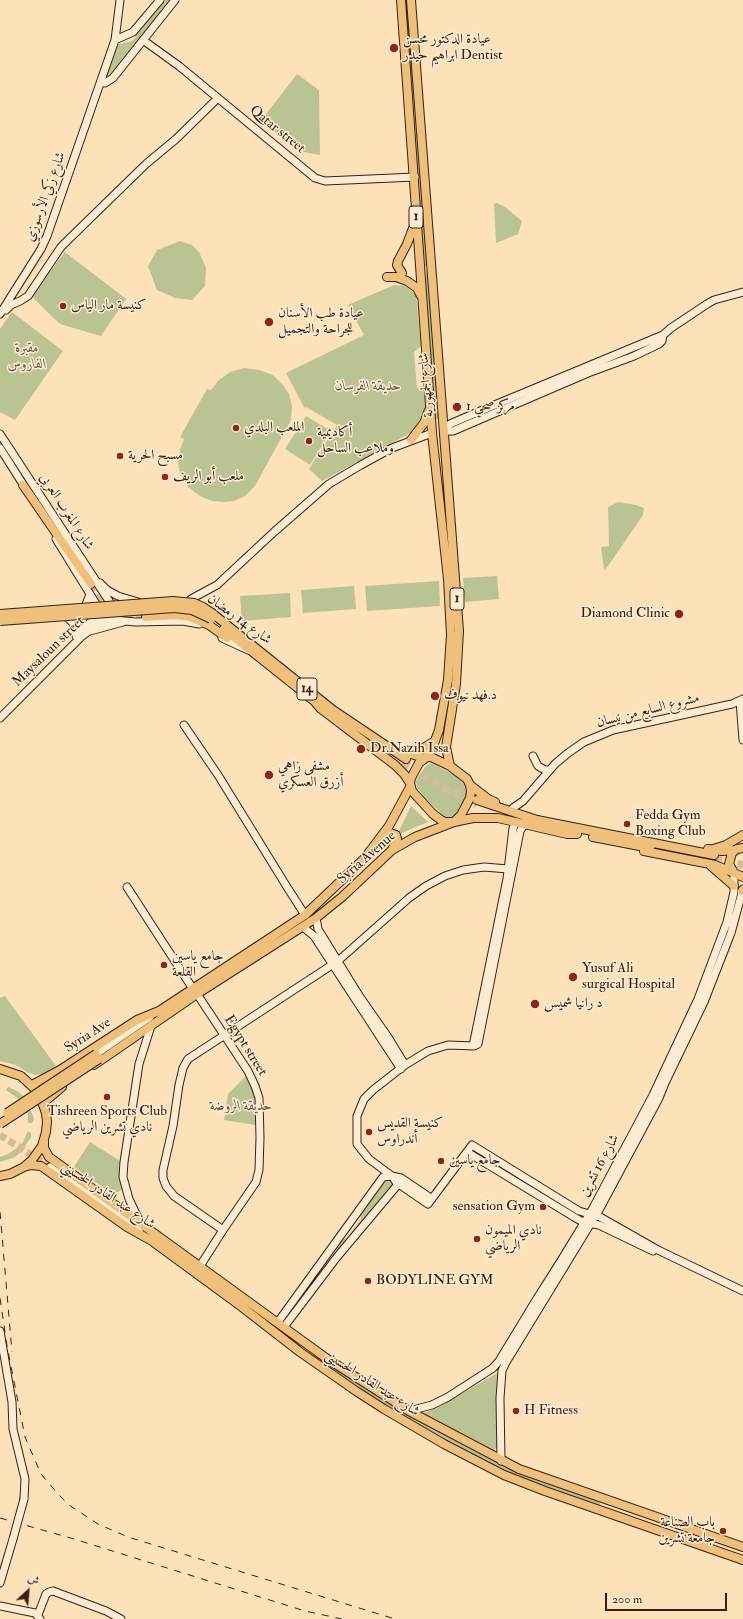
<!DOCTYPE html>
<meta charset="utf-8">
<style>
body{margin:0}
#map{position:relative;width:743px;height:1619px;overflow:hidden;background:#fde1b9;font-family:"IM FELL Double Pica",Amiri,serif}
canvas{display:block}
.north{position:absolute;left:8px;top:1571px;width:40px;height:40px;-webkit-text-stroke:3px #feecd2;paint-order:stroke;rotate:26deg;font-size:11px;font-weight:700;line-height:16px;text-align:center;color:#372116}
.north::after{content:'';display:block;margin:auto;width:14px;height:18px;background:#372116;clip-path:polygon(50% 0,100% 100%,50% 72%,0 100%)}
.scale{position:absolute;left:605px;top:1593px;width:122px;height:18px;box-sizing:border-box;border:2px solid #372116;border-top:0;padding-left:5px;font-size:12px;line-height:14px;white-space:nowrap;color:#372116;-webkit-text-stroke:3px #feecd2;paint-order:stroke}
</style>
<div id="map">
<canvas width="743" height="1619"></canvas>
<div class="north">ش</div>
<div class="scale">200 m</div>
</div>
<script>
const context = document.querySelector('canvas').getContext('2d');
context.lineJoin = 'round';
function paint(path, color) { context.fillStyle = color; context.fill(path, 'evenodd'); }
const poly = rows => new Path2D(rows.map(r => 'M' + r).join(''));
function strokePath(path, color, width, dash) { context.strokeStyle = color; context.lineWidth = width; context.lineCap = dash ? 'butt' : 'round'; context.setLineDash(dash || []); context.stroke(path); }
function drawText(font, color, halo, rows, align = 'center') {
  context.font = font + ' "IM FELL Double Pica",Amiri,serif'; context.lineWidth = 3; context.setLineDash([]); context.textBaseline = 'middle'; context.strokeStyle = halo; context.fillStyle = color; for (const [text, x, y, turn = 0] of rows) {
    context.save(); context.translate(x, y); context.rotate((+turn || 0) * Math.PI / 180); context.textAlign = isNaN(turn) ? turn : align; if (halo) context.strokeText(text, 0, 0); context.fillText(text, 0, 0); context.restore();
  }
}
paint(poly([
 [165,0,173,0,111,76,106,77,116,45,132,41],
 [404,0,408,0,428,265,425,266],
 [297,74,319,90,320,155,304,152,260,122],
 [497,203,505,207,522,221,518,234,496,243,494,204],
 [180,241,192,245,199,252,206,268,205,286,192,300,175,298,157,290,148,266,157,250],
 [65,252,126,299,101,336,60,324,31,296],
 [429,271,440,418,436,419,425,273],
 [394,285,405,286,416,295,421,346,414,352,417,388,424,387,425,408,414,431,322,481,309,469,337,425,306,407,305,409,286,373,364,335,348,305],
 [12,312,63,351,15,420,0,412,0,329],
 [244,368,259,370,273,375,283,385,289,394,292,406,291,420,255,486,245,496,234,501,224,502,212,501,200,496,188,487,180,474,178,462,180,450,184,439,180,437,207,389,211,390,218,381,230,372],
 [306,416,331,431,310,465,285,449],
 [618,502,636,505,644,508,643,515,608,566,604,570,601,547,609,546,608,507],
 [497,576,499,599,465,602,463,578],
 [439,581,440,606,367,611,365,586],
 [354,586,356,609,303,613,301,590],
 [290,593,291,617,242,621,240,596],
 [429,764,433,764,455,775,466,786,467,797,455,818,451,819,443,815,426,799,417,787,416,782,417,779,425,767],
 [411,806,428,822,397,835],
 [5,996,56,1066,47,1073,35,1075,27,1072,16,1065,0,1061,0,998],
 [246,1076,255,1093,256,1125,224,1120,228,1094],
 [8,1087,19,1092,27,1101,33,1116,34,1120,32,1123,28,1123,28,1114,20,1100,6,1090],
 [28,1131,31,1133,31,1137,21,1152,15,1157,0,1162,0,1157,6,1155,16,1149,23,1142],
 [90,1142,125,1164,123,1189,114,1195,74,1167],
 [388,1179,394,1184,385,1198,382,1198,338,1253,335,1249,342,1238,346,1239,361,1219,360,1215,384,1180],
 [321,1359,404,1411,455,1441,504,1466,534,1479,600,1502,600,1505,586,1501,582,1501,505,1472,454,1446,365,1393,320,1361],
 [499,1372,497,1447,494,1450,423,1413,437,1408]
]), '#bac493');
strokePath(poly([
 [0,1135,50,1167]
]), '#d5bb98', 7, [7, 3.5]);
strokePath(poly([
 [91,584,105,606,114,613,129,616,146,617],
 [402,762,448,790,477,804],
 [714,859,743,865]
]), '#d5bb98', 8, [8, 4]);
const secondary = poly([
 [115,40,133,32,160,0],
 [143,40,179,66,315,178,325,181,415,177],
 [101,81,105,83,113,78,175,0],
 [6,310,11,305,20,301,28,296,61,247,70,238,146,164,176,139,218,98],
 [0,314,41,249,47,236,115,40,120,0],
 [444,431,450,424,485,409,663,335,671,328,707,304,714,300,743,292],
 [444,431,453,431,588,373,634,356,659,344,662,341,663,335],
 [0,434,111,604,112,609,109,616,81,637,0,718],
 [0,448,26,489],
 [56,539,98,607,98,612,96,617,79,633],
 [100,583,107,590,118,596,138,602],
 [191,599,217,585,274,532,329,484,361,465,392,448,432,433],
 [85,607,90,594],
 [69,619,76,626,76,636],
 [102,619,136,622,183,621,199,624],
 [90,631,123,622],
 [222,638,248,650],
 [740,701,743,740],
 [184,725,218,775,287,887,305,915],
 [533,756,538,766,545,770,549,770],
 [513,808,523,801,555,764,568,753,584,742,613,730,732,704,743,699],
 [524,825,520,831,478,1044,474,1046,448,1045,428,1051,405,1065,373,1090,364,1099,357,1116,357,1144,369,1159,392,1176,396,1182,428,1204,472,1145,579,1211,600,1217,658,1250,743,1291],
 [127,887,193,989],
 [316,918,318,929,360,997,388,1037,405,1065],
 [303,927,314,936,401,1069],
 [197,994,248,1071,255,1086,259,1098,260,1138,259,1170,256,1182,223,1230,200,1266],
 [473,1046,507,879,513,828,516,822],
 [96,1054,150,1017],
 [467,1152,574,1217,583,1222,599,1225,653,1251],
 [50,1167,139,1231],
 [141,1224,129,1199,123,1177,124,1162,139,1064,151,1026],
 [223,1230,174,1196,166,1186,163,1178,163,1170,173,1126,179,1085,183,1068,188,1059,338,961,409,898,426,886,445,876,463,870,484,867,508,869],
 [278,1322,383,1177,392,1176,401,1178,432,1199],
 [284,1327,337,1257,400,1182],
 [0,1331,12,1402,13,1429,25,1479,24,1499],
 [409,1411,432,1405,448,1397,493,1368,499,1361,536,1300,562,1259,593,1208,653,1095,698,999,727,922,734,892,734,873],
 [501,1461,500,1398,502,1371,505,1364,599,1210,659,1098,665,1083,704,1002,731,933,743,889],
 [0,1583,13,1539],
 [0,1606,35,1613,40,1619],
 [38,1615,46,1594,49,1592,53,1591,106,1611,121,1619]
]);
const primary = poly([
 [401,0,432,433,448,579,451,635,448,680,439,730,432,749,427,757],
 [411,0,459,631,456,684,446,747,450,766],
 [402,273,397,265,398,261,407,244,415,223],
 [387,277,396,277,407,281,417,288,421,296],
 [411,440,424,423,429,410],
 [23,485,91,584],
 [212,613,333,710,406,759],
 [146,617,175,615,190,617,209,625,227,638],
 [224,629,318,704],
 [315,702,320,708,395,765,404,774,410,783],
 [401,751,424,758],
 [409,753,422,749,435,741],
 [427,757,431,757,450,766,467,779,470,785,471,791,470,798,461,815,454,822,445,822,441,820,433,814,412,791,410,783,411,778,419,763,427,757],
 [470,785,488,799,495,802],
 [477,800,537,820,714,855],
 [383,837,390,833,396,835,397,839,392,850],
 [593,837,650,848],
 [743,848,737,849,732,853,729,864,734,873,743,877],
 [708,849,722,851,735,850],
 [713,849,726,845,743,835],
 [644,851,715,865,732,872],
 [711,866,734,886],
 [742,891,743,890],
 [94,1065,197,994,316,918,342,897,392,850,415,837,454,822,473,818,498,818,567,834,577,834],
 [0,1069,21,1076,35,1089],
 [32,1085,60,1070,137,1020,159,1011,305,915,364,859,389,826,410,787],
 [43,1103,62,1087],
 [44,1141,44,1148,49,1157,326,1358,409,1411,519,1469,743,1547],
 [24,1167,31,1165,41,1166,127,1227,152,1241,242,1307,300,1352,356,1391,384,1409,444,1444,504,1475,545,1491,743,1560],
 [0,1176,10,1174,24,1167,32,1160,42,1146,46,1132,47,1122,46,1113,41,1099]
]);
strokePath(secondary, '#372116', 9);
strokePath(primary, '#372116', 10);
strokePath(secondary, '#feecd2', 7);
strokePath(primary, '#eec07c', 8);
strokePath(poly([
 [0,1212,12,1352],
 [0,1298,7,1346,25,1437,41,1474,59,1495,69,1505,98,1524,128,1537,395,1619],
 [0,1518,74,1539,305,1611,342,1619]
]), '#372116', 1, [7, 7]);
const secondaryBridge = poly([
 [13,1539,24,1499]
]);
const primaryBridge = poly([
 [0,614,173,601,194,603,203,607,212,613],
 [0,621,174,608,192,610,211,619],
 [7,1113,96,1054],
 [0,1124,99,1059]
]);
strokePath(secondaryBridge, '#372116', 9, []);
strokePath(primaryBridge, '#372116', 10, []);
strokePath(secondaryBridge, '#feecd2', 7);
strokePath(primaryBridge, '#eec07c', 8);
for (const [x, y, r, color] of [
 [394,48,5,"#8f2418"],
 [63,306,4,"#8f2418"],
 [269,322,5,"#8f2418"],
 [457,407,5,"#8f2418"],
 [236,428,4,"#8f2418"],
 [309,441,4,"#8f2418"],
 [120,456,4,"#8f2418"],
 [165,477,4,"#8f2418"],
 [679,614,5,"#8f2418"],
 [435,696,5,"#8f2418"],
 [361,749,5,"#8f2418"],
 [269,775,5,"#8f2418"],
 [627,824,4,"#8f2418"],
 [164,965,4,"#8f2418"],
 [573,977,5,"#8f2418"],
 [535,1004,5,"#8f2418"],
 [107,1097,4,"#8f2418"],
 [369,1132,4,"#8f2418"],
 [441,1161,4,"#8f2418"],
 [543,1207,4,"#8f2418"],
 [477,1239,4,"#8f2418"],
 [368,1281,4,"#8f2418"],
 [516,1411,4,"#8f2418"],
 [723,1531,4,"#8f2418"]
]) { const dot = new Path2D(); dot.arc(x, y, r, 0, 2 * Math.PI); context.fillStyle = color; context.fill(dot); strokePath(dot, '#feecd2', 1.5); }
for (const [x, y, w] of [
 [416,217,14],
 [457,599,14],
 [307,689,20]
]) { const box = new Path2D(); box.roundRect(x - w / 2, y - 11, w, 22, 3); context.fillStyle = '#feecd2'; context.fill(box); strokePath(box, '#372116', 1); }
drawText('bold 13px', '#372116', null, [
 ["1",416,217],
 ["1",457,599],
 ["14",307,689]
]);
drawText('14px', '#372116', '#feecd2', [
 ["عيادة الدكتور محسن",403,40],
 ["ابراهيم حيدر Dentist",403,56],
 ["كنيسة مار الياس",71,306],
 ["عيادة طب الأسنان",278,314],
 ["للجراحة والتجميل",278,330],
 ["مركز صحي 1",466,407],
 ["الملعب البلدي",244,428],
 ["أكاديمية",317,433],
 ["وملاعب الساحل",317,449],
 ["مسبح الحرية",128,456],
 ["ملعب أبو الريف",173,477],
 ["Diamond Clinic",670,614,"right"],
 ["د.فهد نيوف",444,696],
 ["Dr.Nazih Issa",370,749],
 ["مشفى زاهي",278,767],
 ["أزرق العسكري",278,783],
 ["Fedda Gym",635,816],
 ["Boxing Club",635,832],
 ["جامع ياسين",172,957],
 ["القلعة",172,973],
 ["Yusuf Ali",582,969],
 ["surgical Hospital",582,985],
 ["د رانيا شميس",544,1004],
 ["Tishreen Sports Club",107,1112,"center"],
 ["نادي تشرين الرياضي",107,1128,"center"],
 ["كنيسة القديس",377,1124],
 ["أندراوس",377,1140],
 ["جامع ياسين",449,1161],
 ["sensation Gym",535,1207,"right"],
 ["نادي الميمون",485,1231],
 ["الرياضي",485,1247],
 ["BODYLINE GYM",376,1281],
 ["H Fitness",524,1411],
 ["باب الصناعة",715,1523,"right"],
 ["جامعة تشرين",715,1539,"right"]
], 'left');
drawText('14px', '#372116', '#feecd2', [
 ["Qatar street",277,130,39],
 ["شارع زكي الأرسوزي",46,197,-70],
 ["شارع الجمهورية",427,385,-95],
 ["شارع المغرب العربي",66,512,57],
 ["شارع 14 رمضان",239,620,36],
 ["Maysaloun street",49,652,-44],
 ["مشروع السابع من نيسان",648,711,-14],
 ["Syria Avenue",367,858,-41],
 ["Syria Ave",88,1036,-33],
 ["Egypt street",245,1046,58],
 ["شارع 16 تشرين",600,1166,-62],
 ["شارع عبد القادر الحسيني",108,1196,34],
 ["شارع عبد القادر الحسيني",372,1384,33]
]);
drawText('italic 14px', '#5e523c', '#feecd2', [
 ["مقبرة",27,349],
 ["الفاروس",27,365],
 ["حديقة الفرسان",368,387],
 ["حديقة الروضة",241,1107]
]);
</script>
